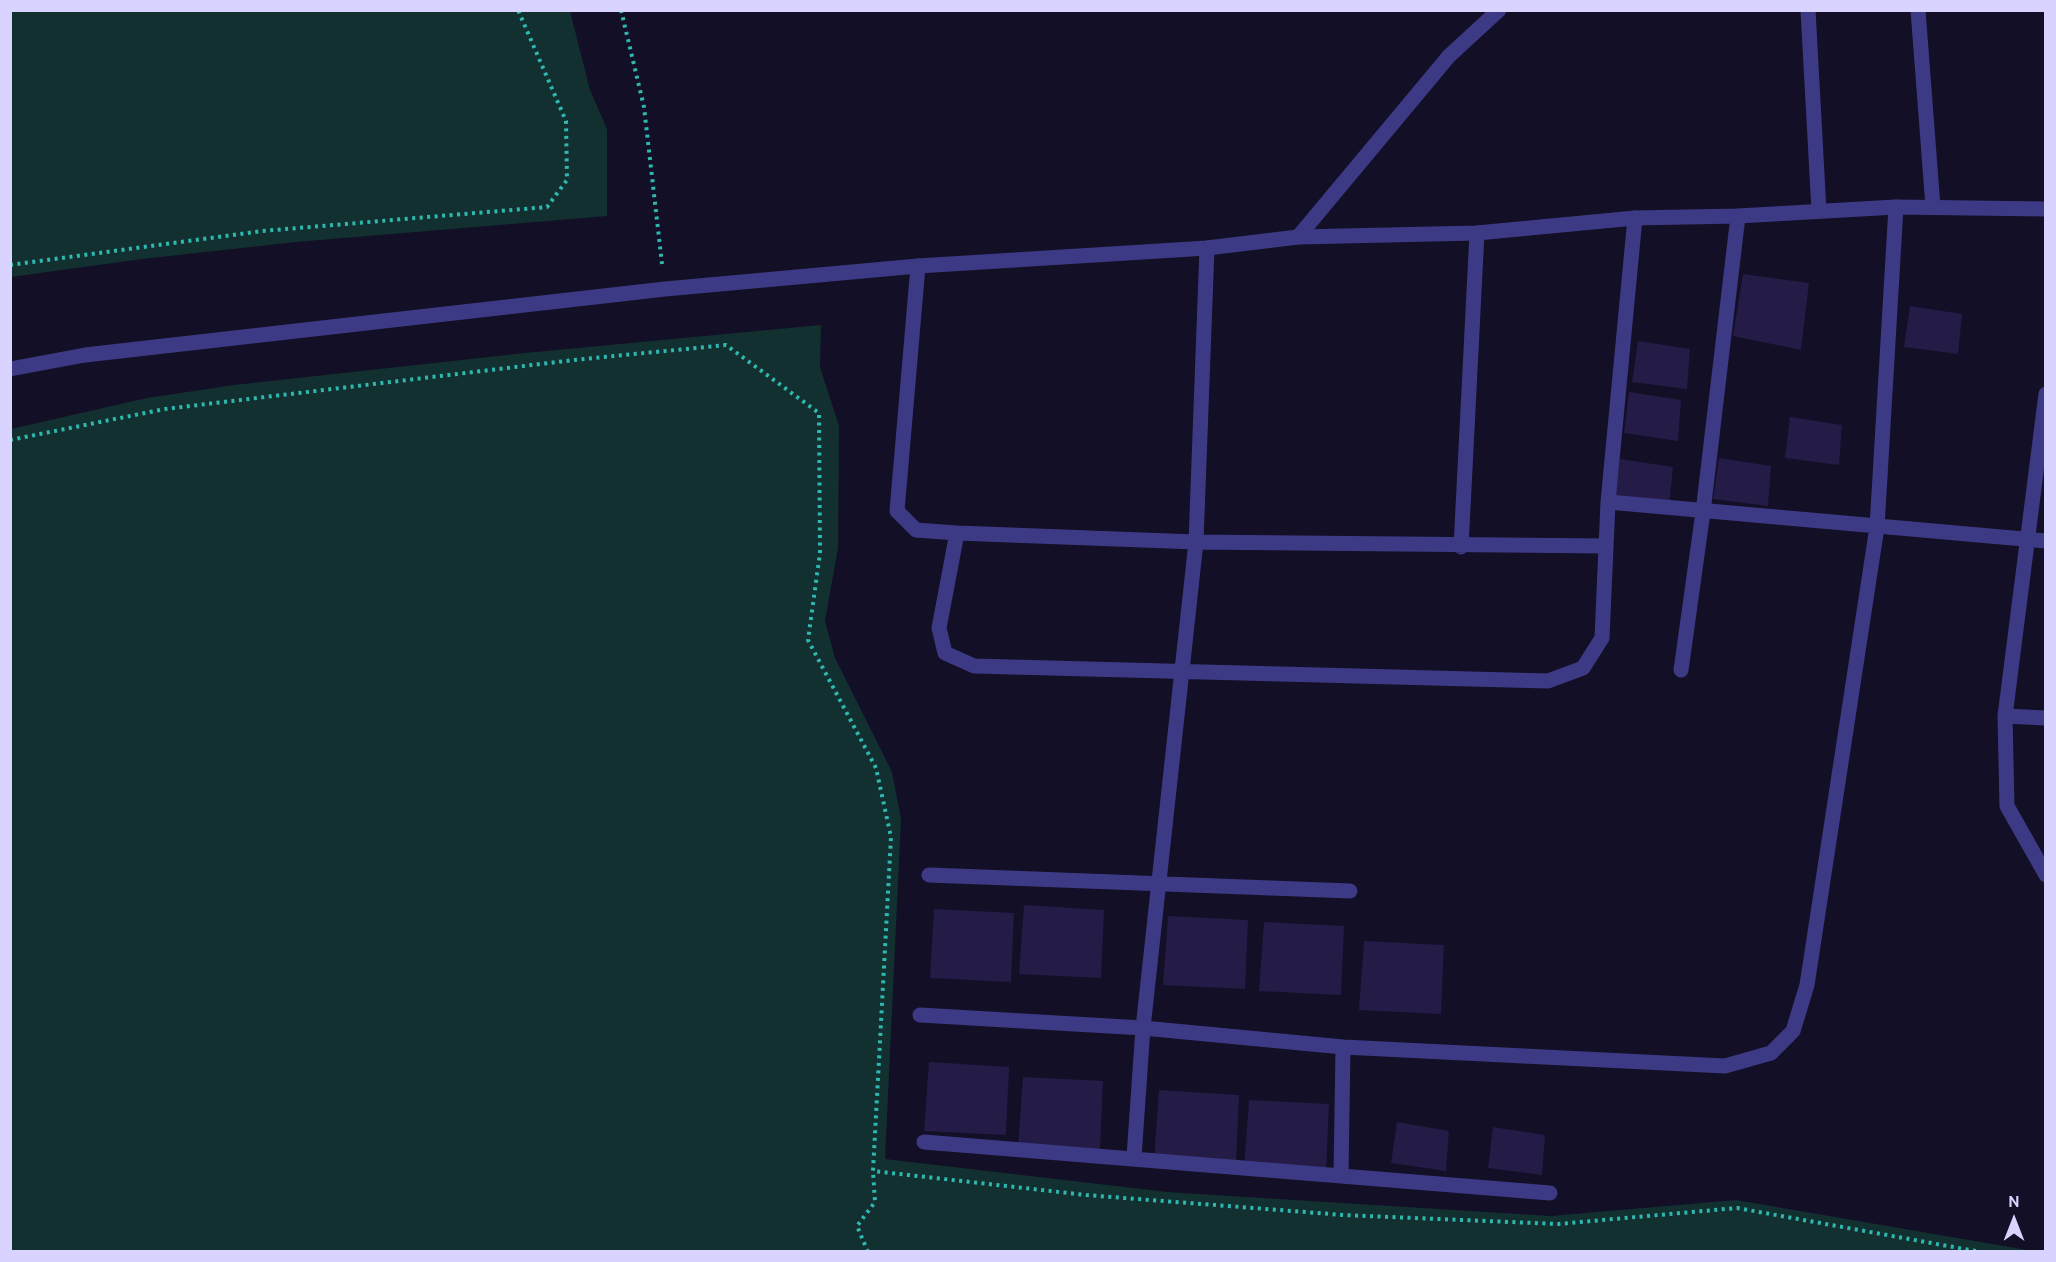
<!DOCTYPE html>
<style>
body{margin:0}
#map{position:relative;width:2056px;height:1262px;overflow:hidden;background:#130f26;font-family:Cabin,sans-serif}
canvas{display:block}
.frame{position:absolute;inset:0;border:12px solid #d9d4ff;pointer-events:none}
.north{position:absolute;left:1984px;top:1190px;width:60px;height:60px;-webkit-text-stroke:4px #130f26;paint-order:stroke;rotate:0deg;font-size:16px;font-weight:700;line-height:24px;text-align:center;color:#d9d4ff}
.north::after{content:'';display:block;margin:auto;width:21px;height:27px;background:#d9d4ff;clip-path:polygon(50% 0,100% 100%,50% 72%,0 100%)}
</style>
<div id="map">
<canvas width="2056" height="1262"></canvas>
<div class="frame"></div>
<div class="north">N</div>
</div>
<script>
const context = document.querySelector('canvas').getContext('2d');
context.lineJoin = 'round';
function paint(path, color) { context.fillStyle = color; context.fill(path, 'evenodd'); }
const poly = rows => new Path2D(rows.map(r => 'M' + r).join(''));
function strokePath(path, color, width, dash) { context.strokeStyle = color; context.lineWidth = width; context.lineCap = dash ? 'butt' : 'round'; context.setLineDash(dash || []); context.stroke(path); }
paint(poly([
 [10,11,570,11,590,90,607,129,607,216,296,242,142,259,11,277],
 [821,325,820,367,839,426,838,548,825,621,835,658,892,772,901,819,885,1159,1167,1192,1551,1216,1736,1200,2033,1251,11,1251,11,429,147,398,234,385,525,353]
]), '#12302f');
paint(poly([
 [1743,274,1809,283,1801,350,1733,336],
 [1910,306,1962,314,1958,354,1904,347],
 [1638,341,1690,349,1687,389,1632,382],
 [1629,392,1681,400,1678,441,1624,433],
 [1790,417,1842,425,1839,465,1785,458],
 [1719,458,1771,466,1768,506,1713,499],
 [1620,459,1673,467,1669,508,1614,500],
 [1024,905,1104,910,1101,978,1019,974],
 [934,909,1014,913,1011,982,930,978],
 [1168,916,1248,920,1245,989,1163,985],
 [1264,922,1344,926,1341,995,1259,991],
 [1364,941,1444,945,1441,1014,1359,1010],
 [929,1062,1009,1067,1006,1135,924,1131],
 [1023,1077,1103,1081,1100,1150,1018,1147],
 [1159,1090,1239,1095,1236,1163,1154,1160],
 [1249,1100,1329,1104,1326,1172,1244,1169],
 [1397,1122,1449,1131,1446,1171,1391,1163],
 [1493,1127,1545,1135,1542,1175,1488,1168]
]), '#241b47');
strokePath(poly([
 [621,10,644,107,662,264],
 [10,265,262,231,547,207,567,180,566,121,518,10],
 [10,440,165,409,574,360,726,345,819,413,820,553,808,640,876,768,891,837,873,1171,1086,1195,1343,1215,1558,1224,1737,1208,1981,1252],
 [868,1252,857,1226,875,1202,873,1171]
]), '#2fb8b0', 4, [3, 4.5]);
strokePath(poly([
 [1808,10,1819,211],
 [1918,10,1933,207],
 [1298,237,1449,56,1499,10],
 [918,266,897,511,916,530,957,533,939,628,945,653,974,666,1548,681,1583,668,1602,638,1608,502,1635,218],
 [2046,394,2005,716,2007,806,2046,875],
 [1608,502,2046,541],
 [957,533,1196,542,1605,546],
 [1461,547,1477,233],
 [1681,670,1703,512,1738,216],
 [2005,716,2046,718],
 [929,875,1350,891],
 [920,1015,1143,1028,1343,1047,1725,1066,1771,1053,1793,1031,1807,985,1877,527,1896,207],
 [924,1142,1550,1193],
 [1134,1157,1143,1028,1196,542,1207,248],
 [1341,1174,1343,1047]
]), '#3d3a85', 15);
strokePath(poly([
 [10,369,85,355,665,289,918,266,1207,248,1298,237,1477,233,1635,218,1738,216,1896,207,2046,209]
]), '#3d3a85', 15);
</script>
